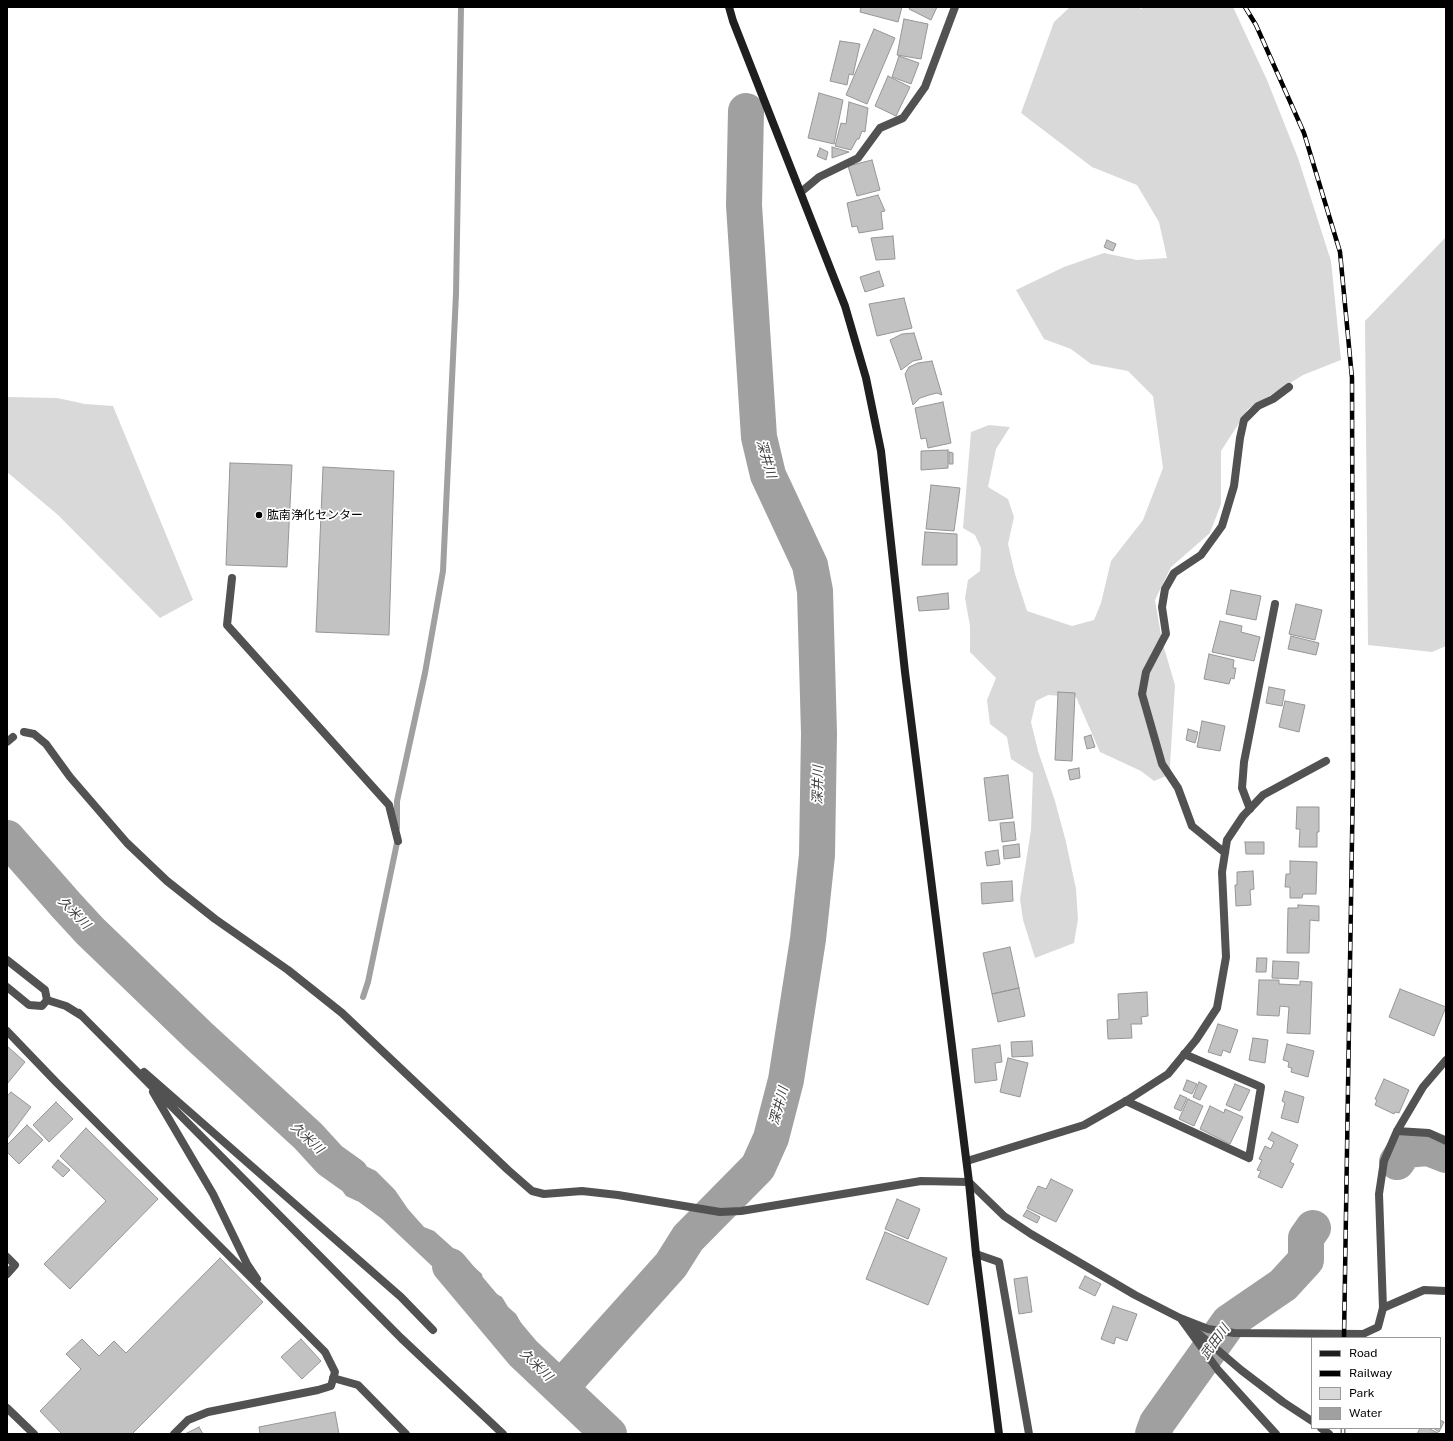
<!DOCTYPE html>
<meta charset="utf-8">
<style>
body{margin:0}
#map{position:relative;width:1453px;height:1441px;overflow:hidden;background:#fff;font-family:"Public Sans",sans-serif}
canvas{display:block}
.frame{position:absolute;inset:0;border:8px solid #000;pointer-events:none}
.legend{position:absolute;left:1311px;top:1337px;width:130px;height:92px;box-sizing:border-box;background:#fff;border:1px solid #999;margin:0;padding:5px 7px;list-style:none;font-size:12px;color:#000}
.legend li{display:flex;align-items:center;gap:8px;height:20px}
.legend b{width:20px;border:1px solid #999}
</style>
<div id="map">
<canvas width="1453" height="1441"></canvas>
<div class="frame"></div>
<ul class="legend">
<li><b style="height:5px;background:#1f1f1f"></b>Road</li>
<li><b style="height:5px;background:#000"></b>Railway</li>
<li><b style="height:11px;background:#d9d9d9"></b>Park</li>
<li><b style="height:11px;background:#a0a0a0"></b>Water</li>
</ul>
</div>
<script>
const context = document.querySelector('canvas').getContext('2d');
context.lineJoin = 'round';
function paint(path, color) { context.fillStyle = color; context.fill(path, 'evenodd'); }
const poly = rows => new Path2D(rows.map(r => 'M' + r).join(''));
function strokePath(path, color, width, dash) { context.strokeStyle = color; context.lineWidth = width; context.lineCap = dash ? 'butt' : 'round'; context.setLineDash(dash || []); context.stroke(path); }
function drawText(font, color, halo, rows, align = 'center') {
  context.font = font + ' "Public Sans","Noto Sans JP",sans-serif'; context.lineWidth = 3.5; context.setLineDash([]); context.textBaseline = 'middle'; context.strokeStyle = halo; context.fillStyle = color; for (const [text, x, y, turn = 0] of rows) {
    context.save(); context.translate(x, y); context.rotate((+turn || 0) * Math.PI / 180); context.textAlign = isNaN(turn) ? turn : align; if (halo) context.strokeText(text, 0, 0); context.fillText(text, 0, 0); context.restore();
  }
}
paint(poly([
 [1070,7,1138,7,1141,9,1143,7,1233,7,1267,80,1298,158,1331,261,1341,360,1303,375,1248,409,1221,451,1221,504,1210,533,1171,567,1155,600,1162,641,1175,685,1170,765,1171,774,1154,781,1141,771,1100,752,1076,697,1048,695,1036,701,1031,722,1038,751,1055,801,1066,842,1076,889,1078,919,1074,943,1035,958,1023,920,1020,899,1031,830,1033,773,1011,759,1007,737,990,724,987,700,996,678,970,652,970,626,965,598,968,580,980,571,981,548,975,535,963,528,971,432,989,425,1010,427,996,449,988,487,1008,499,1014,517,1008,544,1015,574,1027,611,1072,626,1094,620,1101,603,1111,561,1143,520,1163,468,1153,396,1128,371,1091,364,1071,349,1044,339,1016,290,1064,267,1104,253,1137,260,1167,258,1159,222,1137,185,1092,167,1021,113,1054,22],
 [1446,237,1446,646,1432,652,1368,645,1365,321],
 [7,397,57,398,85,404,113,406,193,600,160,618,58,515,7,472]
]), '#d9d9d9');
paint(poly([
 [306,1142,326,1142,343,1155,376,1171,395,1190,408,1209,424,1227,434,1231,482,1274,483,1280,493,1292,502,1297,508,1307,516,1314,538,1353,552,1368,590,1340,604,1354,577,1394,595,1414,619,1434,592,1434,579,1423,563,1407,515,1336,503,1311,493,1305,459,1300,450,1291,452,1285,382,1219,359,1202,346,1196,331,1175,303,1144]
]), '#a0a0a0');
strokePath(poly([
 [397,828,397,801,425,673,443,571,456,294,461,7],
 [363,997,368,982,398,838]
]), '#a0a0a0', 6);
strokePath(poly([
 [7,838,66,905,90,931,199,1036,308,1136,330,1160,351,1175],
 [1397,1162,1405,1150,1428,1148,1446,1155],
 [450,1266,523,1353,609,1434],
 [564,1384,671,1265,688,1238,758,1167,771,1138,786,1080,808,939,817,855,819,733,815,591,810,565,768,475,759,437,744,205,746,111],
 [1153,1434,1157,1423,1229,1322,1283,1285,1306,1260,1306,1238,1313,1228]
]), '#a0a0a0', 36);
const building = poly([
 [861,7,902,7,898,22,860,12,861,7],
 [910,7,937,7,931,20,909,9,910,7],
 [904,19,928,24,921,59,897,55,904,19],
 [874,29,895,38,867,104,846,95,874,29],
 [840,41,860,44,853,75,849,74,847,85,830,81,840,41],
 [899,56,919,63,911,84,892,77,899,56],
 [888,76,910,87,896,116,875,106,888,76],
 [819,93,843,100,834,144,808,138,819,93],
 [849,102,868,108,865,132,862,131,859,139,857,139,851,150,835,146,841,123,846,124,849,102],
 [832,147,849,152,832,158,832,147],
 [820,148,828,152,826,160,817,156,820,148],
 [872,160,880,190,857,196,848,166,872,160],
 [878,195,885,211,881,212,883,229,859,233,857,226,852,227,847,203,878,195],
 [893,236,895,259,876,260,871,238,893,236],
 [1107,240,1116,244,1113,251,1104,247,1107,240],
 [879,271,884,286,865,292,860,277,879,271],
 [904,298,912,328,877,336,869,304,904,298],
 [914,333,922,359,913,361,901,370,890,340,902,334,914,333],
 [932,361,942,395,937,393,929,395,920,398,913,405,905,374,909,367,918,363,932,361],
 [943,402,951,443,928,448,926,438,921,439,915,408,943,402],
 [948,450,948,468,921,470,921,451,948,450],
 [949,452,953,453,953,464,949,464,949,452],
 [230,463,292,465,287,567,226,565,230,463],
 [323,467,394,471,389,635,316,632,323,467],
 [931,485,960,488,954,531,926,529,931,485],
 [925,532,957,534,957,565,922,565,925,532],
 [1231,590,1261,596,1256,620,1226,614,1231,590],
 [948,593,949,609,919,611,917,597,948,593],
 [1296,604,1322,610,1315,640,1289,634,1296,604],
 [1220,621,1242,626,1241,632,1260,637,1254,661,1212,652,1220,621],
 [1291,636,1319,643,1316,655,1288,649,1291,636],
 [1209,654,1234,660,1233,668,1236,668,1234,679,1231,678,1229,684,1204,679,1209,654],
 [1269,687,1285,690,1282,706,1266,703,1269,687],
 [1058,692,1075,693,1072,761,1055,760,1058,692],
 [1285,701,1305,705,1299,732,1279,727,1285,701],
 [1202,721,1225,726,1220,751,1197,747,1202,721],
 [1188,729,1198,732,1195,743,1186,740,1188,729],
 [1091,735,1095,747,1087,749,1084,737,1091,735],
 [1079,768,1080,778,1070,780,1068,770,1079,768],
 [1008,775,1013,818,989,821,984,778,1008,775],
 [1297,807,1319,807,1319,832,1317,832,1317,847,1299,847,1300,829,1296,829,1297,807],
 [1014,822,1016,840,1002,842,1000,823,1014,822],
 [1245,842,1264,842,1264,854,1246,854,1245,842],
 [1019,844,1020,857,1004,859,1003,846,1019,844],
 [998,850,1000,864,987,866,985,852,998,850],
 [1290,861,1317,862,1316,894,1303,894,1302,898,1290,898,1290,887,1285,887,1286,874,1290,874,1290,861],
 [1253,871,1254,889,1250,890,1251,905,1236,906,1235,885,1237,885,1237,872,1253,871],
 [1012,881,1013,901,982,904,981,883,1012,881],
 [1298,905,1319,906,1319,921,1310,920,1309,953,1287,953,1288,908,1298,908,1298,905],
 [1010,947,1019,988,992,994,983,953,1010,947],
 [1257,958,1267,958,1266,972,1256,972,1257,958],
 [1273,961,1299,962,1298,979,1272,978,1273,961],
 [1259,980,1279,980,1279,984,1300,985,1300,981,1312,982,1310,1034,1287,1033,1289,1007,1280,1006,1279,1016,1257,1015,1259,980],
 [1019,988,1025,1016,998,1022,992,994,1019,988],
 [1400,989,1446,1007,1434,1036,1389,1017,1400,989],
 [1147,992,1148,1016,1141,1017,1142,1024,1131,1024,1132,1038,1108,1039,1107,1020,1119,1019,1118,994,1147,992],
 [1218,1024,1238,1030,1230,1053,1223,1050,1221,1056,1208,1052,1218,1024],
 [1253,1038,1268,1040,1265,1063,1249,1060,1253,1038],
 [1032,1041,1033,1056,1012,1057,1011,1042,1032,1041],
 [1287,1044,1314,1051,1308,1077,1291,1072,1292,1068,1288,1067,1289,1062,1283,1060,1287,1044],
 [1000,1045,1002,1062,995,1063,997,1080,975,1083,972,1049,1000,1045],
 [7,1046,25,1062,7,1084,7,1046],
 [1008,1058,1028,1063,1020,1097,1000,1092,1008,1058],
 [1384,1079,1409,1090,1399,1113,1395,1112,1394,1114,1375,1105,1377,1100,1375,1099,1384,1079],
 [1187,1080,1197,1084,1192,1094,1183,1090,1187,1080],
 [1199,1082,1207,1086,1200,1100,1193,1097,1199,1082],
 [1235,1084,1250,1090,1240,1111,1226,1105,1235,1084],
 [1285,1091,1304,1097,1298,1123,1281,1118,1285,1103,1282,1101,1285,1091],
 [11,1092,31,1107,7,1139,7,1096,11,1092],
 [1180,1095,1187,1098,1181,1111,1174,1108,1180,1095],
 [1188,1099,1203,1106,1194,1126,1179,1119,1188,1099],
 [56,1102,73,1119,49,1142,33,1125,56,1102],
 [1210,1106,1224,1113,1225,1109,1243,1117,1230,1144,1200,1129,1210,1106],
 [27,1125,43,1140,19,1164,7,1152,7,1145,27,1125],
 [86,1128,158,1199,70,1289,44,1264,106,1201,60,1156,86,1128],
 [1272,1132,1298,1145,1290,1162,1294,1164,1282,1188,1258,1177,1261,1171,1257,1170,1262,1160,1259,1159,1265,1146,1271,1149,1274,1142,1268,1139,1272,1132],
 [58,1160,70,1170,63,1177,52,1167,58,1160],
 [1051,1179,1073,1190,1056,1222,1027,1208,1038,1186,1046,1189,1051,1179],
 [897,1199,920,1209,908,1239,885,1229,897,1199],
 [1027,1210,1040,1217,1037,1223,1023,1216,1027,1210],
 [885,1232,947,1258,928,1305,866,1279,885,1232],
 [220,1258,263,1302,132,1434,62,1434,40,1411,81,1369,66,1354,82,1339,99,1356,114,1341,126,1353,220,1258],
 [1085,1276,1101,1284,1095,1296,1079,1288,1085,1276],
 [1027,1277,1032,1312,1019,1314,1014,1279,1027,1277],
 [1113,1306,1137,1314,1127,1341,1116,1337,1114,1344,1101,1339,1113,1306],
 [301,1339,321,1361,302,1379,281,1357,301,1339],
 [335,1412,339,1434,260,1434,259,1427,335,1412],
 [1440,1420,1444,1422,1439,1432,1433,1428,1440,1428,1440,1420],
 [199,1427,203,1434,185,1434,199,1427],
 [1420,1428,1428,1428,1438,1433,1417,1434,1420,1428]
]);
paint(building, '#c2c2c2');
strokePath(building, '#969696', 1);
strokePath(poly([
 [232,578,227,625,389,805,398,841],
 [1250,809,1242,788,1244,762,1275,604],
 [1126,1101,1249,1158,1261,1087,1184,1054],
 [1383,1308,1424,1290,1446,1291],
 [1186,1323,1241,1370,1283,1402,1312,1421],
 [333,1378,358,1385,406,1434],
 [1321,1428,1329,1434]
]), '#525252', 8);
strokePath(poly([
 [801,192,819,177,858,158,880,128,903,118,925,87,955,7],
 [24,732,34,734,46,744,70,777,127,843,167,881,215,919,288,970,342,1013,508,1170,532,1191,544,1194,582,1191,618,1195,720,1212,741,1211,921,1181,969,1182,1004,1216,1031,1234,1135,1295,1180,1318,1208,1329,1234,1333,1363,1334,1378,1327,1383,1308,1379,1194,1384,1161,1397,1131,1423,1087,1446,1060],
 [7,742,13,737],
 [1225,853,1192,826,1178,788,1162,764,1142,694,1146,672,1166,634,1162,607,1165,589,1174,573,1201,555,1222,526,1234,486,1240,438,1244,420,1258,406,1273,399,1289,387],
 [7,960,45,990,47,1000],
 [7,987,29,1005,42,1006,47,1000,66,1006,82,1016],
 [79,1013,401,1338,503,1434],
 [7,1031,56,1082,325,1352,335,1372,331,1386,318,1390,208,1412,188,1420,174,1434],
 [144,1072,401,1297,433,1330],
 [153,1092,213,1194,247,1264,257,1279],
 [1397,1131,1429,1133,1446,1141],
 [967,1161,1084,1125,1126,1101,1168,1074,1196,1040,1217,1008,1226,957,1222,872,1227,840,1243,816,1263,795,1326,761],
 [976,1254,999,1262,1029,1434],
 [7,1257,15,1265,7,1274],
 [1181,1319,1218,1370,1276,1434],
 [7,1408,34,1434]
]), '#525252', 8);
strokePath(poly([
 [729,7,733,21,845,306,866,378,881,451,905,672,969,1182,976,1254,999,1434]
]), '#1f1f1f', 8);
const rail = poly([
 [1245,7,1256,25,1304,133,1340,252,1352,378,1353,777,1344,1338],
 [1343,1434,1343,1428]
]);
strokePath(rail, '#000', 4.5);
strokePath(rail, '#fff', 3, [9]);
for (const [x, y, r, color] of [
 [259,515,4,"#000"]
]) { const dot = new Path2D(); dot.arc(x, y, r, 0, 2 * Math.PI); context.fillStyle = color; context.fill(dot); strokePath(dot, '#fff', 1.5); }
drawText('12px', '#000', '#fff', [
 ["肱南浄化センター",267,515]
], 'left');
drawText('italic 13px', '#414141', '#fff', [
 ["深井川",766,459,74],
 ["深井川",818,785,-89],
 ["久米川",74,913,46],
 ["深井川",779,1106,-75],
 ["久米川",307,1138,43],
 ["武田川",1215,1342,-54],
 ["久米川",536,1365,44]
]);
</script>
